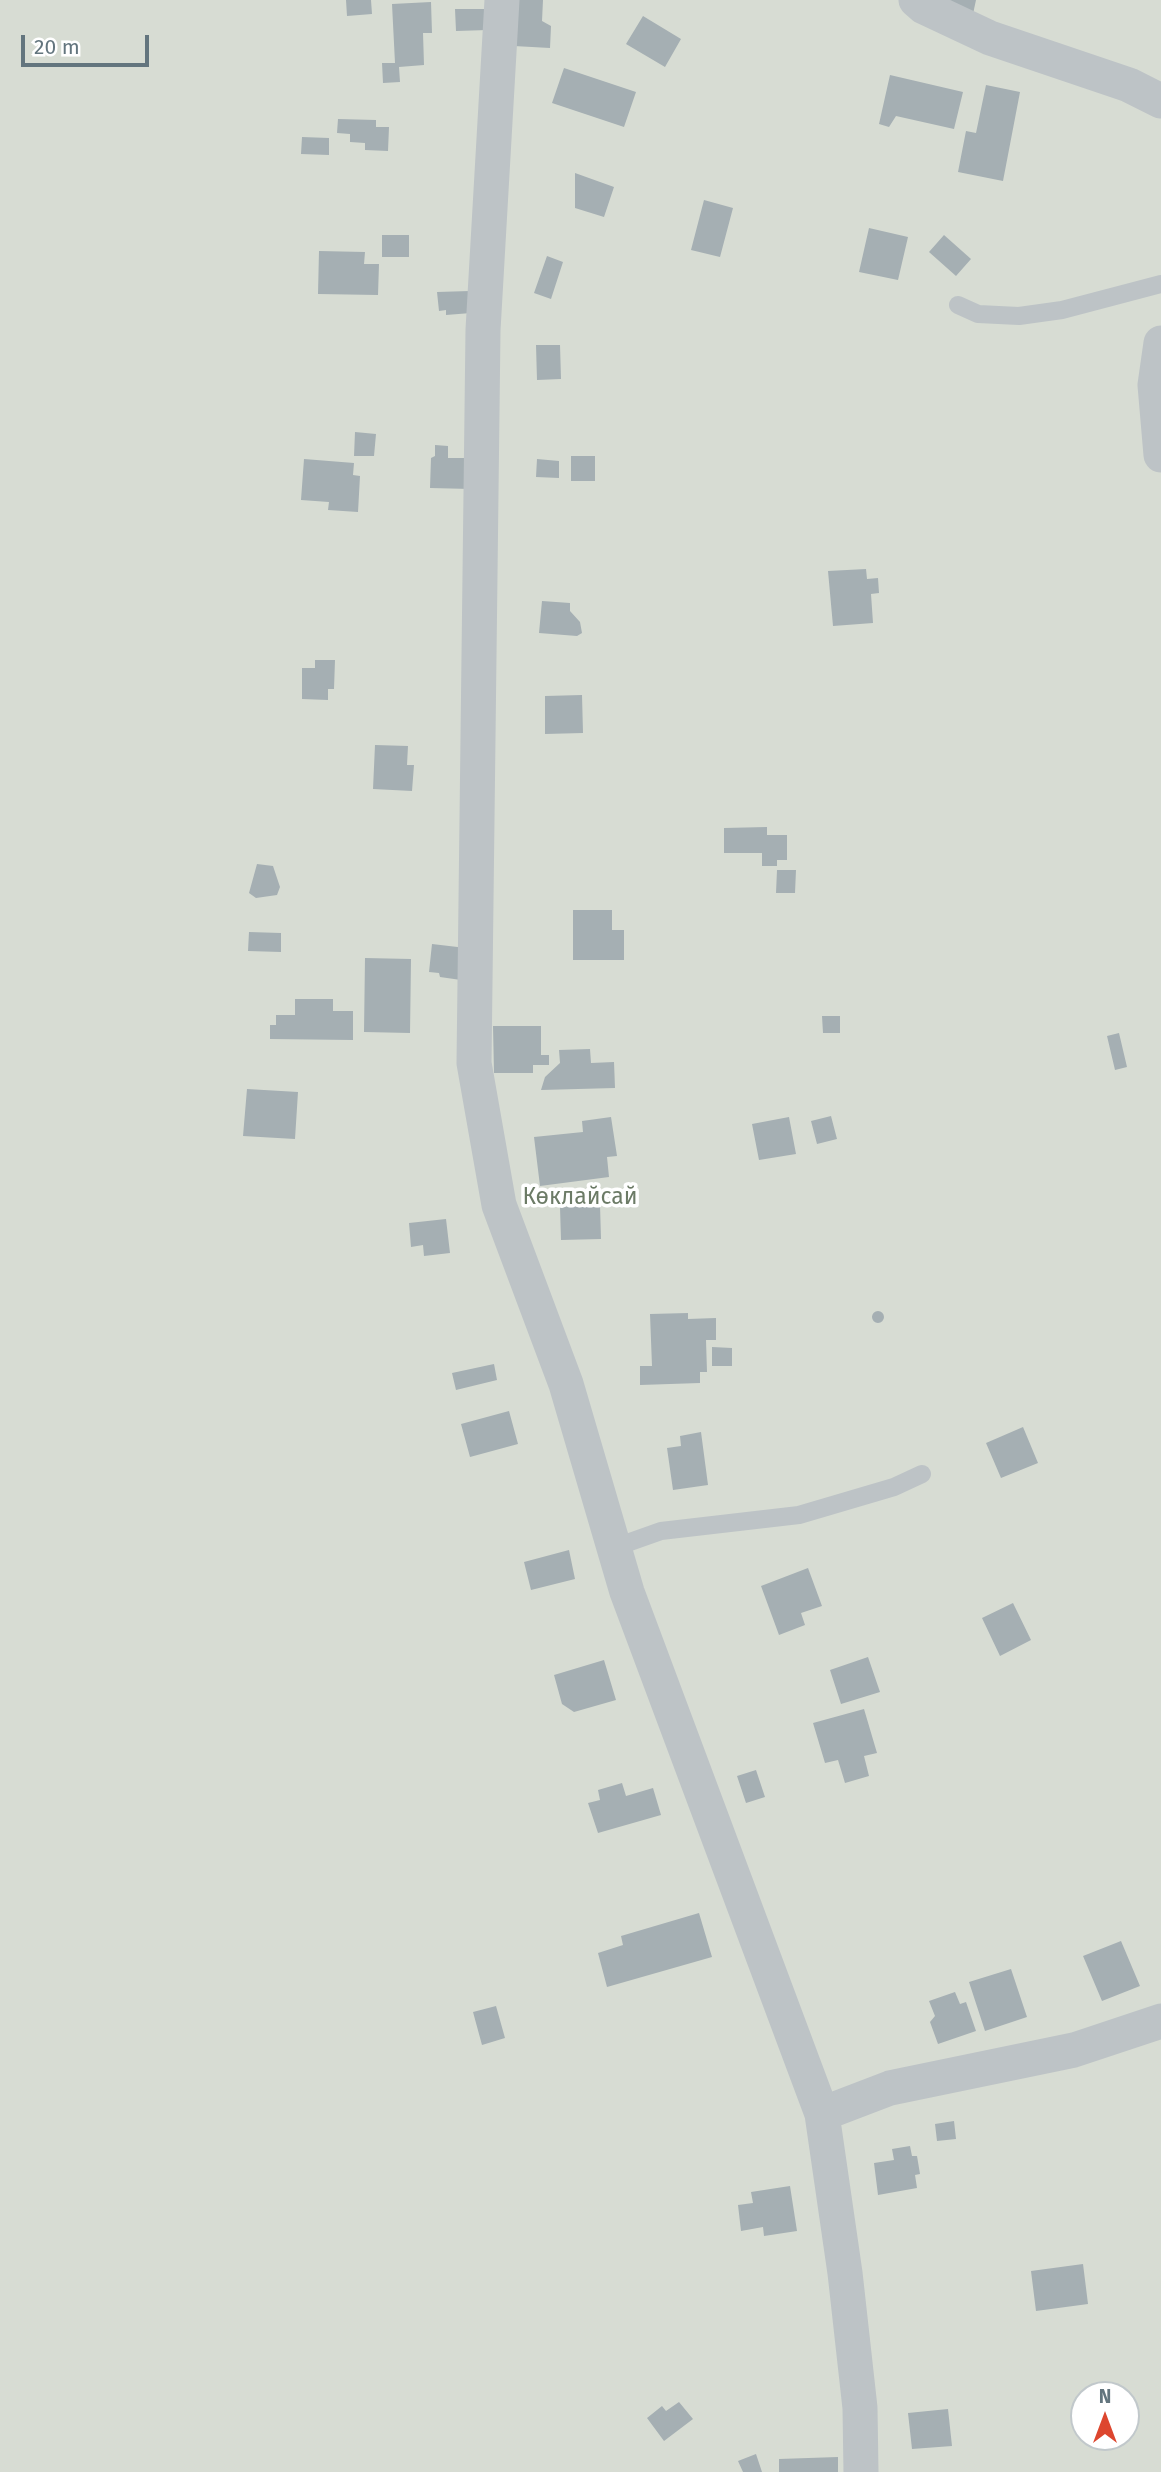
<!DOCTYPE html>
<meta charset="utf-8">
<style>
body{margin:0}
#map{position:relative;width:1161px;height:2472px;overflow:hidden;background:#f7f7f4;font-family:"Fira Sans",sans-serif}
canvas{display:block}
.north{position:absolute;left:1070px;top:2381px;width:70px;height:70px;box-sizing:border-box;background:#fff;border:2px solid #c1c8cb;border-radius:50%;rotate:0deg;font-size:19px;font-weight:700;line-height:28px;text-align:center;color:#63757e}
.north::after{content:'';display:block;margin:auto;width:24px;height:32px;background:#dd462e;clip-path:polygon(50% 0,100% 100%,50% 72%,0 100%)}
.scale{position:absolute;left:21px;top:35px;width:128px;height:32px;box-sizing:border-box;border:4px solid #63757e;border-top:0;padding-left:9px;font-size:21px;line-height:24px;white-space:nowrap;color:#63757e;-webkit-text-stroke:5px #fff;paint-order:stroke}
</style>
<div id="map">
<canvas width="1161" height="2472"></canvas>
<div class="north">N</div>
<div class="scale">20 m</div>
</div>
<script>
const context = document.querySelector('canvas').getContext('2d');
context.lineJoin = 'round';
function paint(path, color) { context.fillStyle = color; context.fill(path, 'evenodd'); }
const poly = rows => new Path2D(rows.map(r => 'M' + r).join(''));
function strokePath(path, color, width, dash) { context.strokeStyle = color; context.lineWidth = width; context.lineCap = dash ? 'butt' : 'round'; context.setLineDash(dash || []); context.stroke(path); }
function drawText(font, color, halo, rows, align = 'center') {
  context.font = font + ' "Fira Sans",sans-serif'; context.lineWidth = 7; context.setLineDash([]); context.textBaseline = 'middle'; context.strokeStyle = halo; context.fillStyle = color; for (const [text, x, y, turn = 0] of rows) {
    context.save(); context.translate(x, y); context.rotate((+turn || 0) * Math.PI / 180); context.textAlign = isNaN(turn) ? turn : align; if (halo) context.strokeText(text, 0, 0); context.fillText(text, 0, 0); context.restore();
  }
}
paint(poly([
 [0,0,1161,0,1161,2472,0,2472],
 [1084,2395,1126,2395,1126,2437,1084,2437]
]), '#d7dcd3');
paint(poly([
 [346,0,371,0,372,14,347,16],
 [516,0,543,0,542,21,551,26,550,48,514,46],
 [943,0,976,0,973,14],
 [431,2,432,33,423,33,424,65,399,67,400,82,383,83,382,63,395,63,392,4],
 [455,9,488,9,488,30,456,31],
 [643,16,681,39,665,67,626,44],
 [564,68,636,92,624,127,552,103],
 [890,75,963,92,954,129,896,116,889,127,879,124],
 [986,85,1020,92,1003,181,958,172,966,131,976,133],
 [338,119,376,120,376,127,389,127,388,151,365,150,365,143,350,142,350,134,337,133],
 [302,137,329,138,329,155,301,154],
 [575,173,614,187,604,217,575,208],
 [704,200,733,208,720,257,691,250],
 [869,228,908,237,898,280,859,272],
 [382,235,409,235,409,257,382,257],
 [944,235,971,259,956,276,929,252],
 [319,251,365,252,364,264,379,264,378,295,318,294],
 [547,256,563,262,551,299,534,293],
 [470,291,471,313,446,315,446,310,439,311,437,292],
 [536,345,560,345,561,379,537,380],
 [355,432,376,434,374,456,354,456],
 [435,445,448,446,448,458,472,458,471,489,430,488,431,458,435,456],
 [571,456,595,456,595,481,571,481],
 [304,459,354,463,353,475,360,476,358,512,328,510,329,502,301,500],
 [537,459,559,461,559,478,536,477],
 [866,569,867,579,878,578,879,593,871,594,873,623,833,626,828,571],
 [542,601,570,603,570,611,580,622,582,633,577,636,539,633],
 [315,660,335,660,334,689,328,689,328,700,302,699,302,668,315,668],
 [582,695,583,733,545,734,545,696],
 [375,745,408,746,407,765,414,765,412,791,373,789],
 [767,827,767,835,787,835,787,860,777,860,777,866,762,866,762,853,724,853,724,828],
 [257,864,273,866,280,887,277,895,256,898,249,893],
 [777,870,796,870,795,893,776,893],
 [573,910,612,910,612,930,624,930,624,960,573,960],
 [249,932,281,933,281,952,248,951],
 [432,944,466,948,461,980,440,977,439,973,429,972],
 [365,958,411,959,410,1033,364,1032],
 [295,999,333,999,333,1011,353,1011,353,1040,270,1039,270,1025,276,1025,276,1015,295,1015],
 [822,1016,840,1016,840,1033,823,1033],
 [493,1026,541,1026,541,1055,549,1055,549,1065,533,1065,533,1073,494,1073],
 [1119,1033,1127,1067,1115,1070,1107,1036],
 [590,1049,591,1063,614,1062,615,1088,541,1090,545,1077,560,1063,559,1050],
 [247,1089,298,1092,295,1139,243,1136],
 [831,1116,837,1139,817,1144,811,1121],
 [611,1117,617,1156,607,1157,609,1177,540,1186,534,1137,583,1132,582,1121],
 [789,1117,796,1154,759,1160,752,1124],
 [600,1205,601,1239,561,1240,560,1207],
 [446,1219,450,1253,424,1256,423,1245,411,1247,409,1223],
 '872 1317a6 6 0 1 1 12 0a6 6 0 1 1-12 0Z',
 [688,1313,688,1319,716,1318,716,1340,706,1340,707,1372,700,1372,700,1383,640,1385,640,1366,652,1366,650,1314],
 [712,1347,732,1348,732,1366,712,1366],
 [494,1364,497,1380,456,1390,452,1373],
 [509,1411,518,1444,470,1457,461,1424],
 [1023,1427,1038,1463,1001,1478,986,1443],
 [701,1432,708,1485,673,1490,667,1448,681,1446,680,1436],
 [569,1550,575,1579,531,1590,524,1562],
 [808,1568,822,1606,801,1613,805,1625,779,1635,761,1586],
 [1013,1603,1031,1640,1000,1656,982,1618],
 [868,1657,880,1692,841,1704,830,1670],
 [604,1660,616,1700,574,1712,562,1704,554,1675],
 [864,1709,877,1753,864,1756,869,1776,845,1783,838,1760,825,1763,813,1723],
 [756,1770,765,1797,746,1803,737,1776],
 [622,1783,626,1796,653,1788,661,1815,598,1833,588,1803,600,1800,598,1790],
 [699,1913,712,1957,607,1987,598,1953,623,1945,621,1936],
 [1121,1941,1140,1986,1102,2001,1083,1956],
 [1011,1969,1027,2017,985,2031,969,1982],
 [955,1992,960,2004,966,2002,976,2031,938,2044,930,2022,935,2016,929,2001],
 [496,2006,505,2038,482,2045,473,2012],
 [954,2121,956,2139,937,2141,935,2124],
 [910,2146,912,2156,917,2156,920,2174,915,2175,917,2188,878,2195,874,2163,894,2160,892,2149],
 [790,2186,797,2231,764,2236,763,2227,741,2231,738,2205,753,2203,751,2192],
 [1083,2264,1088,2304,1036,2311,1031,2271],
 [679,2402,693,2419,664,2441,647,2418,662,2406,666,2411],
 [948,2409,952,2446,912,2449,908,2413],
 [756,2454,762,2472,743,2472,738,2461],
 [838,2457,838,2472,779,2472,779,2459]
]), '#a5afb3');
strokePath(poly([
 [958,305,978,314,1019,316,1062,310,1161,284],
 [613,1548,661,1531,799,1515,894,1487,922,1474]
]), '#bdc3c6', 18);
strokePath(poly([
 [502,0,483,330,474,1063,499,1205,566,1384,627,1592,822,2114,845,2273,860,2408,861,2472],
 [916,0,924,7,990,38,1129,85,1161,101],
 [1161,343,1155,385,1161,455],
 [822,2114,890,2088,1074,2050,1161,2021]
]), '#bdc3c6', 35);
drawText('23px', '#6c7b66', '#fff', [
 ["Көклайсай",580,1198]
]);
</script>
